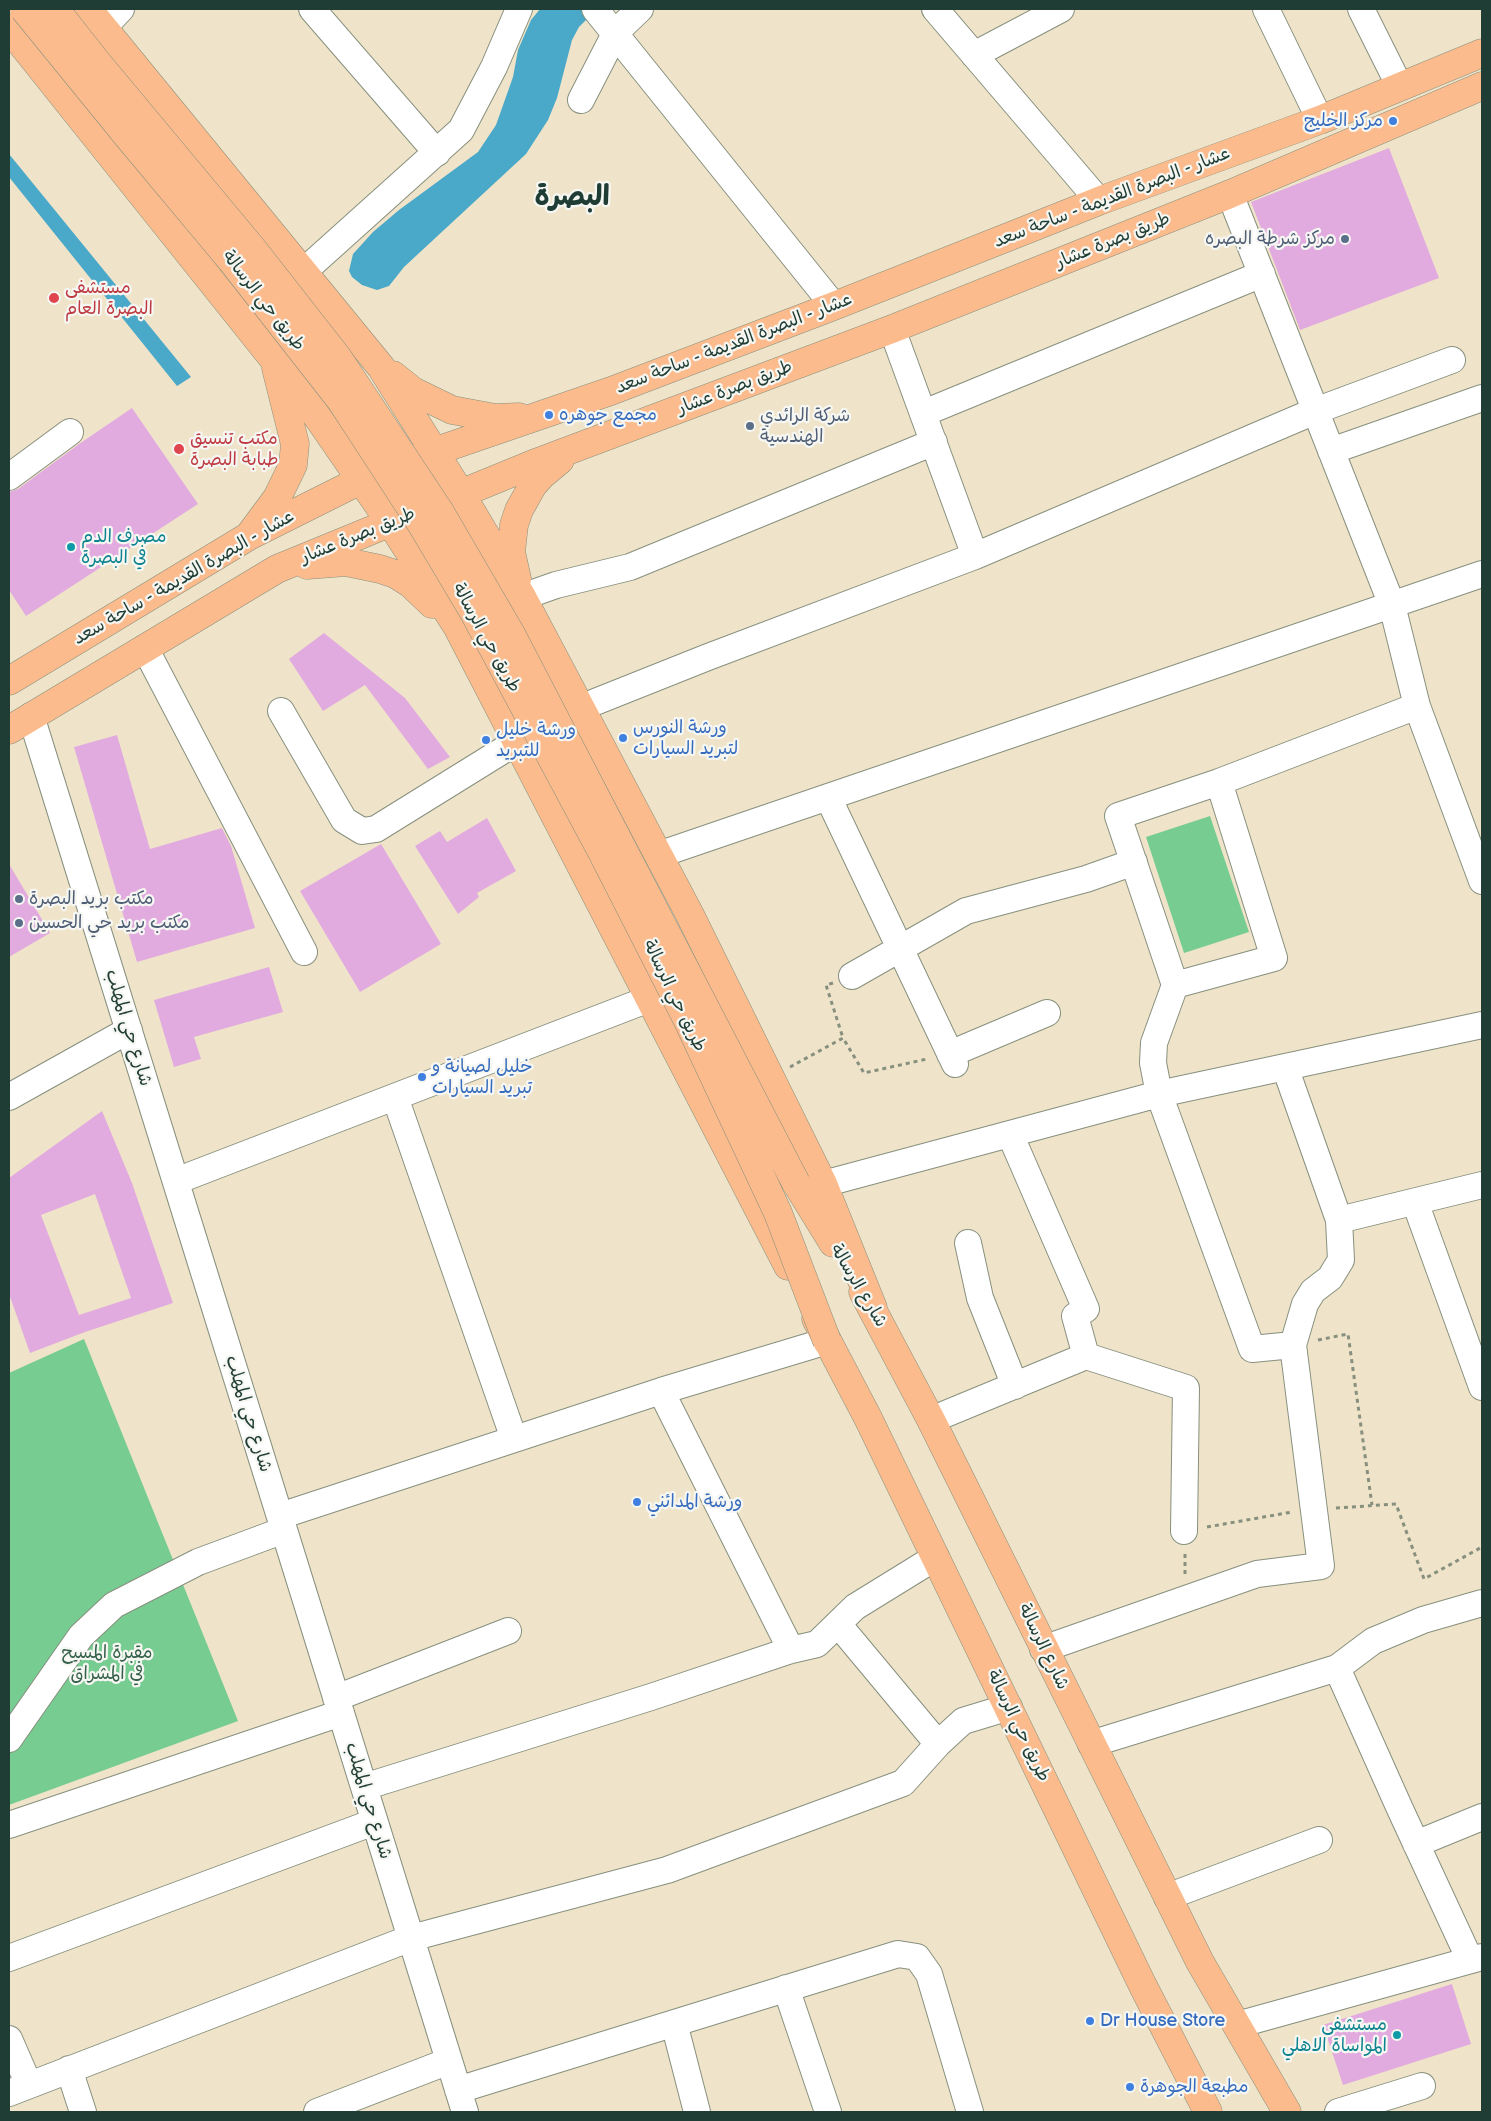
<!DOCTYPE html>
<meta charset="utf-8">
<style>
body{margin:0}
#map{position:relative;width:1491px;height:2121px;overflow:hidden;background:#efe4c9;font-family:"Balsamiq Sans",sans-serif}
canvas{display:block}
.frame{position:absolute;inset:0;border:10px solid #1f3d34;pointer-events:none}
</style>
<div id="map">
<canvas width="1491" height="2121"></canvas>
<div class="frame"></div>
</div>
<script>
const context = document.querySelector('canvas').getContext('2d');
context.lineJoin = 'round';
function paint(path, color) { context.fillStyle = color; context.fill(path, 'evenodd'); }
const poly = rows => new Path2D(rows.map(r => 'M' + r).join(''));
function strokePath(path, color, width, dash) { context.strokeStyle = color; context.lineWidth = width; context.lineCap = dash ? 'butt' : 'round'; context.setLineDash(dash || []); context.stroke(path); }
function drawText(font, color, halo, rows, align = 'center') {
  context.font = font + ' "Balsamiq Sans","Playpen Sans Arabic",sans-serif'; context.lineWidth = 4.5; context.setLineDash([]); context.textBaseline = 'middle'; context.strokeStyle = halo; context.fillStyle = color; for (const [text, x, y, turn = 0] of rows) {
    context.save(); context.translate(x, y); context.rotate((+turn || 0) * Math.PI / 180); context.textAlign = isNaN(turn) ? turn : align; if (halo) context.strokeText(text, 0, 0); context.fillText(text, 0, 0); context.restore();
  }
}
paint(poly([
 [1210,816,1249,932,1184,953,1146,837],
 [84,1339,238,1721,9,1805,9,1373]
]), '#77cc91');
paint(poly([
 [540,9,597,9,579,27,572,40,557,98,548,120,526,154,404,267,389,286,377,290,362,285,352,277,349,271,353,254,373,232,399,210,478,152,496,125,513,77,518,50,531,20],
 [9,154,191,377,177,386,9,177]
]), '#4aa8c8');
paint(poly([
 [1389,148,1439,278,1300,330,1251,202],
 [132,408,198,504,26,616,9,590,9,492,18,489,79,444],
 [324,633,405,698,450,757,428,769,365,685,323,711,289,659],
 [117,735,150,849,222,828,231,846,255,928,137,962,74,747],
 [487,818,516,871,477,893,479,897,458,914,415,846,440,831,447,842],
 [381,844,441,944,360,992,300,891],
 [9,864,50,933,9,957],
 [269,967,283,1012,194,1037,201,1059,174,1067,154,1000],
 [102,1111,132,1183,173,1303,85,1332,30,1353,9,1294,9,1178],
 [95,1194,131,1298,79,1315,41,1215],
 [1452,1984,1471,2044,1343,2085,1323,2025]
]), '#e2abdf');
const minor = poly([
 [312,9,437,153],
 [595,9,834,306],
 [935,9,1099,201],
 [1266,9,1320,120],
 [1361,9,1400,87],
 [104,27,121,9],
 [974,55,1061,9],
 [581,100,616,32,640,9],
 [1230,194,1392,605,1417,706,1482,881],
 [303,272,461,130,494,67,519,9],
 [892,329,975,556],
 [924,413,1262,274],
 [1331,451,1482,398],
 [9,477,70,432],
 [522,597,556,585,630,567,934,442],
 [145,648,304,952],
 [580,708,708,657,975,556,1315,411,1452,360],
 [281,711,344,820,362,831,376,829,518,741],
 [31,716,465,2112],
 [828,797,955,1064],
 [658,855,1482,574],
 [852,976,966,911,1086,879,1134,862],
 [1175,985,1274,958,1219,782],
 [950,1054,1047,1013],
 [1285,1067,1339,1220,1341,1260,1330,1278,1313,1291,1305,1304,1293,1345],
 [9,1097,129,1030],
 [395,1097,514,1439],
 [176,1181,649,999],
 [823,1184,1159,1094,1482,1025],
 [1415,1202,1482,1387],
 [1339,1220,1482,1185],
 [968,1243,980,1298,1015,1386],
 [1086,1356,1186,1388,1184,1531],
 [661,1391,791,1650],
 [931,1420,1086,1356,1075,1316,1086,1309,1010,1134],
 [280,1516,661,1391,827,1341],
 [838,1624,938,1744],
 [1043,1649,1257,1574,1321,1566,1293,1345,1252,1349,1159,1094,1153,1063,1154,1043,1175,985,1118,816,1219,782,1417,706],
 [1337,1668,1400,1809,1470,1960],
 [336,1698,508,1631],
 [9,1739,81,1636,114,1605,198,1562,284,1530],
 [1091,1744,1337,1668,1373,1641,1423,1620,1482,1603],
 [364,1787,651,1697,791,1650,817,1644,855,1607,936,1557],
 [9,1825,341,1713],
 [1416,1844,1482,1817],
 [1167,1897,1319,1840],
 [9,1958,374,1822],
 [786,1988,828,2112],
 [674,2023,697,2112],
 [1237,2025,1482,1957],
 [9,2039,29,2085],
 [69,2069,83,2112],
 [458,2090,898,1954,917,1957,929,1974,970,2112],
 [9,2093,411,1938,667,1870,903,1783,938,1744,963,1721,1009,1707],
 [317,2112,449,2061],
 [1338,2112,1422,2086]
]);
const major = poly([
 [88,9,381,367,461,494,522,597,689,913,823,1184,873,1308],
 [9,28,303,396,390,522,458,628,788,1266],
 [393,375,413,391,452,410,495,418,519,417],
 [251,533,277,498,293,465,295,444,276,368],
 [307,565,346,562,380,569,395,574,411,584,432,604],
 [517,579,511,552,514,525,519,510,533,485,542,475,560,460],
 [9,681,249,536,361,480,439,450,611,391,834,306,1099,201,1320,120,1482,53],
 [9,730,277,569,538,462,892,329,1230,194,1482,86],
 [796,1183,833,1243],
 [863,1292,931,1420,1200,1962,1287,2112],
 [816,1319,868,1418,1143,1986,1208,2112]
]);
strokePath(minor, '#87907e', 28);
strokePath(major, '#87907e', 29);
strokePath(poly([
 [833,983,826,985,843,1038],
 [790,1067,843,1038,864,1073,927,1059],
 [1318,1340,1348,1334,1372,1505],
 [1336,1508,1396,1504,1424,1579,1482,1547],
 [1207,1527,1292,1512],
 [1185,1554,1185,1575]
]), '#87907e', 3, [4, 4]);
strokePath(minor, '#fff', 26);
strokePath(major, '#fbbb8d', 28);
const majorBridge = poly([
 [24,9,129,138,231,260,342,402,422,525,472,609,603,854,689,1023,778,1213,827,1341],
 [55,9,96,61,251,247,338,358,440,512,511,634,796,1183]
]);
strokePath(majorBridge, '#87907e', 29, []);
strokePath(majorBridge, '#fbbb8d', 28);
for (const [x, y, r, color] of [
 [1393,121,5,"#3f7fe0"],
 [1345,239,5,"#5c6f8a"],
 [54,298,6,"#e0444e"],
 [549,415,5,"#3f7fe0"],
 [750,426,5,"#5c6f8a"],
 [179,449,6,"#e0444e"],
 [71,547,5,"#0f9aa8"],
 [623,738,5,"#3f7fe0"],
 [486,740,5,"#3f7fe0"],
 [19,899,5,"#5c6f8a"],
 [19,923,5,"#5c6f8a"],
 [422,1077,5,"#3f7fe0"],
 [637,1502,5,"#3f7fe0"],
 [1090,2021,5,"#3f7fe0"],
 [1397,2035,5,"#0f9aa8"],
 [1130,2087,5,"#3f7fe0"]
]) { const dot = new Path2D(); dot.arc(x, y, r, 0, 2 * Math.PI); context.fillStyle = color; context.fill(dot); strokePath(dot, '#f6f6f2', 2); }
drawText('18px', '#366cbe', '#f6f6f2', [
 ["مركز الخليج",1383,121,"right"],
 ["مجمع جوهره",559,415],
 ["ورشة النورس",633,728],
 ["لتبريد السيارات",633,749],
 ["ورشة خليل",496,730],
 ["للتبريد",496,751],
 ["خليل لصيانة و",432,1067],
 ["تبريد السيارات",432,1088],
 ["ورشة المدائني",647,1502],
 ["Dr House Store",1100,2021],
 ["مطبعة الجوهرة",1140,2087]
], 'left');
drawText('18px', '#1f3d34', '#f6f6f2', [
 ["عشار - البصرة القديمة - ساحة سعد",1112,198,-21],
 ["طريق بصرة عشار",1113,241,-22],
 ["طريق حي الرسالة",263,301,52],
 ["عشار - البصرة القديمة - ساحة سعد",734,344,-21],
 ["طريق بصرة عشار",735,388,-21],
 ["طريق بصرة عشار",358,536,-22],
 ["عشار - البصرة القديمة - ساحة سعد",184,578,-30],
 ["طريق حي الرسالة",486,638,61],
 ["طريق حي الرسالة",674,996,64],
 ["شارع حي المهلب",128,1028,73],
 ["شارع الرسالة",858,1286,59],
 ["شارع حي المهلب",248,1414,73],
 ["شارع الرسالة",1043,1647,64],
 ["طريق حي الرسالة",1018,1726,64],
 ["شارع حي المهلب",368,1801,73]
]);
drawText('18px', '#4e5e75', '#f6f6f2', [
 ["مركز شرطة البصره",1335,239,"right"],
 ["شركة الرائدي",760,416],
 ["الهندسية",760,437],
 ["مكتب بريد البصرة",29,899],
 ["مكتب بريد حي الحسين",29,923]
], 'left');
drawText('18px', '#be3a42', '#f6f6f2', [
 ["مستشفى",65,288],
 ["البصرة العام",65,309],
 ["مكتب تنسيق",190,439],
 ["طبابة البصرة",190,460]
], 'left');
drawText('18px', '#0d838f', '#f6f6f2', [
 ["مصرف الدم",81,537],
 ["في البصرة",81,558],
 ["مستشفى",1387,2025,"right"],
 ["المواساة اﻻهلي",1387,2046,"right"]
], 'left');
drawText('18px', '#35614b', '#f6f6f2', [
 ["مقبرة المسيح",107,1653],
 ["في المشراق",107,1674]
]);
drawText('bold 28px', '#1f3d34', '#f6f6f2', [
 ["البصرة",572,198]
]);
</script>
